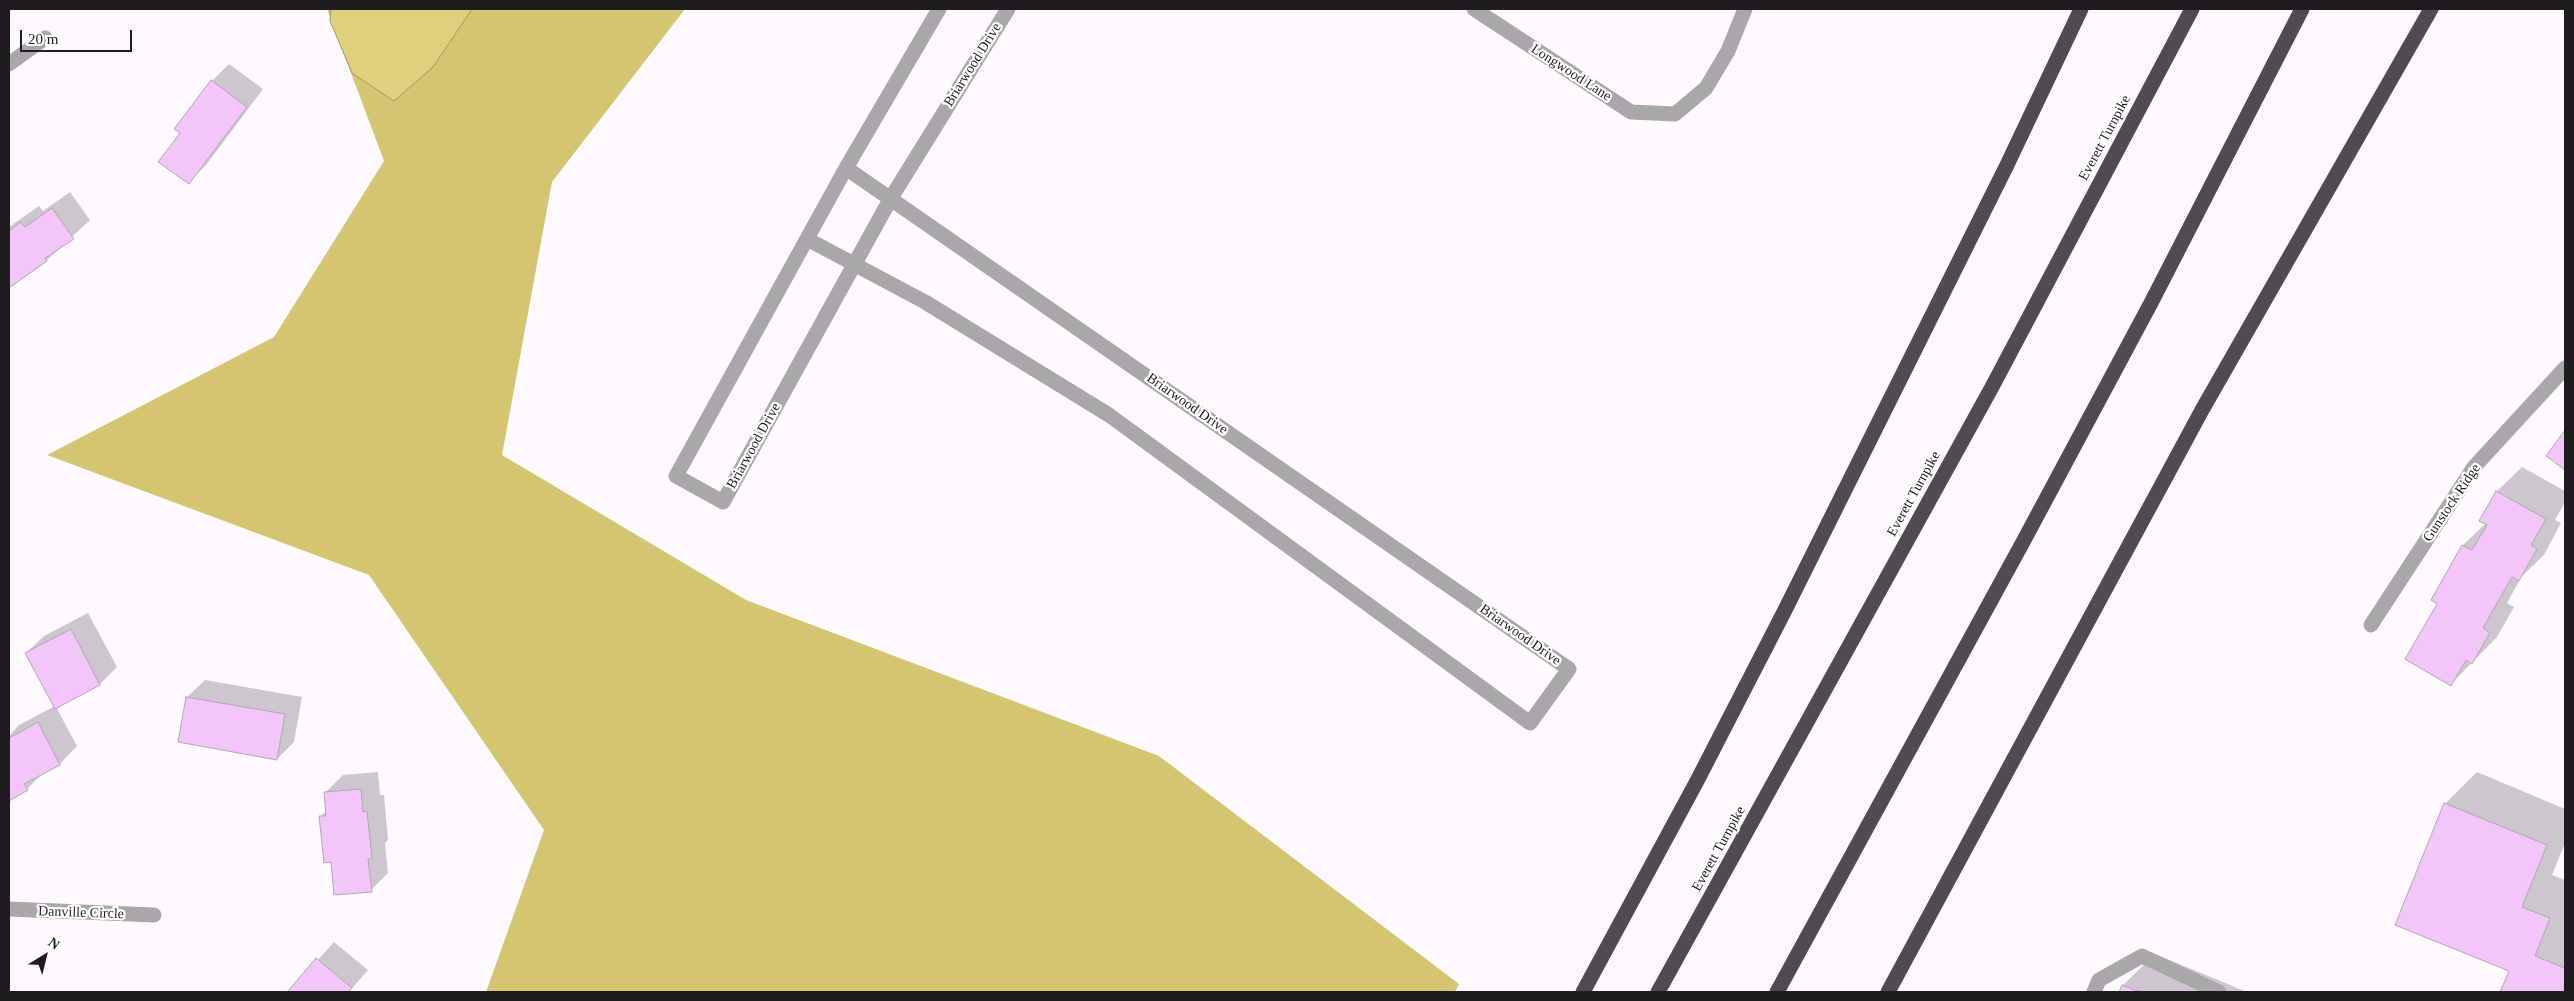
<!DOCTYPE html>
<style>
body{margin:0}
#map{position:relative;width:2574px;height:1001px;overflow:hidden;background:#fef9ff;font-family:Georgia,serif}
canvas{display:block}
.frame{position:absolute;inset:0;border:10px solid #1f1c1f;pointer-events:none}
.north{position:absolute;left:20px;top:931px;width:50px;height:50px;-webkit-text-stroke:4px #fff;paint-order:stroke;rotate:36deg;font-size:14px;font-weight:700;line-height:20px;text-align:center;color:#1f1c1f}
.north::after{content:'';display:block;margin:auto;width:18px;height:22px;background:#1f1c1f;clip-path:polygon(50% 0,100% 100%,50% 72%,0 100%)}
.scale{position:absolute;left:20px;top:30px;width:112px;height:22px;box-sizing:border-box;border:2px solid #1f1c1f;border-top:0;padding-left:6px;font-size:15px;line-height:18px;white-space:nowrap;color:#1f1c1f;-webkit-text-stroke:4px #fff;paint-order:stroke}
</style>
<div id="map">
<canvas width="2574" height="1001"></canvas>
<div class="frame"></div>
<div class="north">N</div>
<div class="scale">20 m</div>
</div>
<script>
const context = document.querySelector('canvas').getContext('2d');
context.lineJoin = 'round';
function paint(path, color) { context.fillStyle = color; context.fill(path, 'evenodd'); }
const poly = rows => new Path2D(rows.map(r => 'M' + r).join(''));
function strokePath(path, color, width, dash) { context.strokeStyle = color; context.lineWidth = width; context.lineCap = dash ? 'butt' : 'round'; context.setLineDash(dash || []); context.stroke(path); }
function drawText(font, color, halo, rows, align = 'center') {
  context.font = font + ' Georgia,serif'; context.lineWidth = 4.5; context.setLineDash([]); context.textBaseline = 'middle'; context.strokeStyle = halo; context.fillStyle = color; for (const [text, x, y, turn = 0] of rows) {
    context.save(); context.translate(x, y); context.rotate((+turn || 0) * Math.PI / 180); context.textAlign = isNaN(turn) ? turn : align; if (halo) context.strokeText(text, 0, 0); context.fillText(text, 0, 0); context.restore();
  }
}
paint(poly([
 [327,9,685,9,552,182,502,455,746,600,1159,756,1459,984,1455,992,486,992,544,830,369,575,47,455,274,337,384,161]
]), '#d4c571');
const water = poly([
 [331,9,472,9,433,67,394,101,352,73,330,21,331,9]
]);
paint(water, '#ded07c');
strokePath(water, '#a59a60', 1);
paint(poly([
 [229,64,263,89,206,165,189,182,182,133,176,129,212,81],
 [70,192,90,220,47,260,10,286,9,227,39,206,43,211],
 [2522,467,2565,491,2565,502,2555,520,2561,523,2544,555,2522,576,2507,603,2514,607,2497,637,2451,684,2439,603,2432,599,2463,545,2486,523,2497,491],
 [88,613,117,667,100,684,56,707,77,746,60,764,44,772,27,789,9,799,9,736,19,725,55,706,26,653,44,636],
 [205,680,302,697,294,742,277,759,180,741,187,697],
 [378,772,380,795,384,795,388,840,385,843,388,873,371,890,332,861,320,817,327,810,325,793,343,775],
 [2477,772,2565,809,2565,843,2552,875,2565,880,2565,992,2502,992,2510,971,2445,804],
 [334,942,368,970,349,992,289,992],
 [2155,954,2247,992,2120,992,2123,985]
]), '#0003');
const building = poly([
 [211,80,247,107,189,184,158,162,180,133,174,129,211,80],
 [52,208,74,239,45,258,47,261,9,288,9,231,21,222,25,227,52,208],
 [2565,430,2565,470,2546,456,2565,430],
 [2496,491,2546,519,2531,545,2537,549,2519,581,2512,577,2483,628,2490,633,2472,664,2466,660,2451,686,2405,659,2437,604,2431,600,2462,545,2472,550,2487,525,2479,521,2496,491],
 [71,629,100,685,55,709,25,653,71,629],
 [186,697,285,714,277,760,178,742,186,697],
 [38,722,60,765,24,784,28,790,9,801,9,738,38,722],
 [361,789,363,812,367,811,372,858,368,859,372,892,334,895,331,862,324,863,319,816,326,816,324,792,361,789],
 [2444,803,2547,845,2522,907,2550,918,2535,956,2565,968,2564,992,2500,992,2509,971,2395,925,2444,803],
 [316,958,352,988,348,992,287,992,316,958],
 [2122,985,2140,992,2119,992,2122,985]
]);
paint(building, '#f3c6fa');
strokePath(building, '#b0a7b1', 1);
strokePath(poly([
 [939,9,846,168,676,476,723,502,891,198,1008,9],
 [1474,9,1631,112,1675,114,1706,88,1728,51,1745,9],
 [9,64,45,38],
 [807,239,925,302,1109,415,1530,723,1569,669,846,168],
 [2371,625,2474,467,2565,368],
 [9,909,154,915],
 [2094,992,2099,980,2142,956,2219,992]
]), '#aaa7ab', 15);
strokePath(poly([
 [1583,992,1697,781,1784,612,2007,165,2081,9],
 [1658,992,1992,387,2192,9],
 [1777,992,2023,542,2152,301,2302,9],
 [1888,992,2202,410,2431,9]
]), '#524a53', 15);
drawText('14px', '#1f1c1f', '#fff', [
 ["Briarwood Drive",973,65,-58],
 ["Longwood Lane",1571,73,33],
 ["Everett Turnpike",2105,138,-62],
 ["Briarwood Drive",1187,404,35],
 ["Briarwood Drive",754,446,-61],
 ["Everett Turnpike",1914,494,-61],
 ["Gunstock Ridge",2452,503,-56],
 ["Briarwood Drive",1520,635,35],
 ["Everett Turnpike",1719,849,-61],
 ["Danville Circle",81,913,2]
]);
</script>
